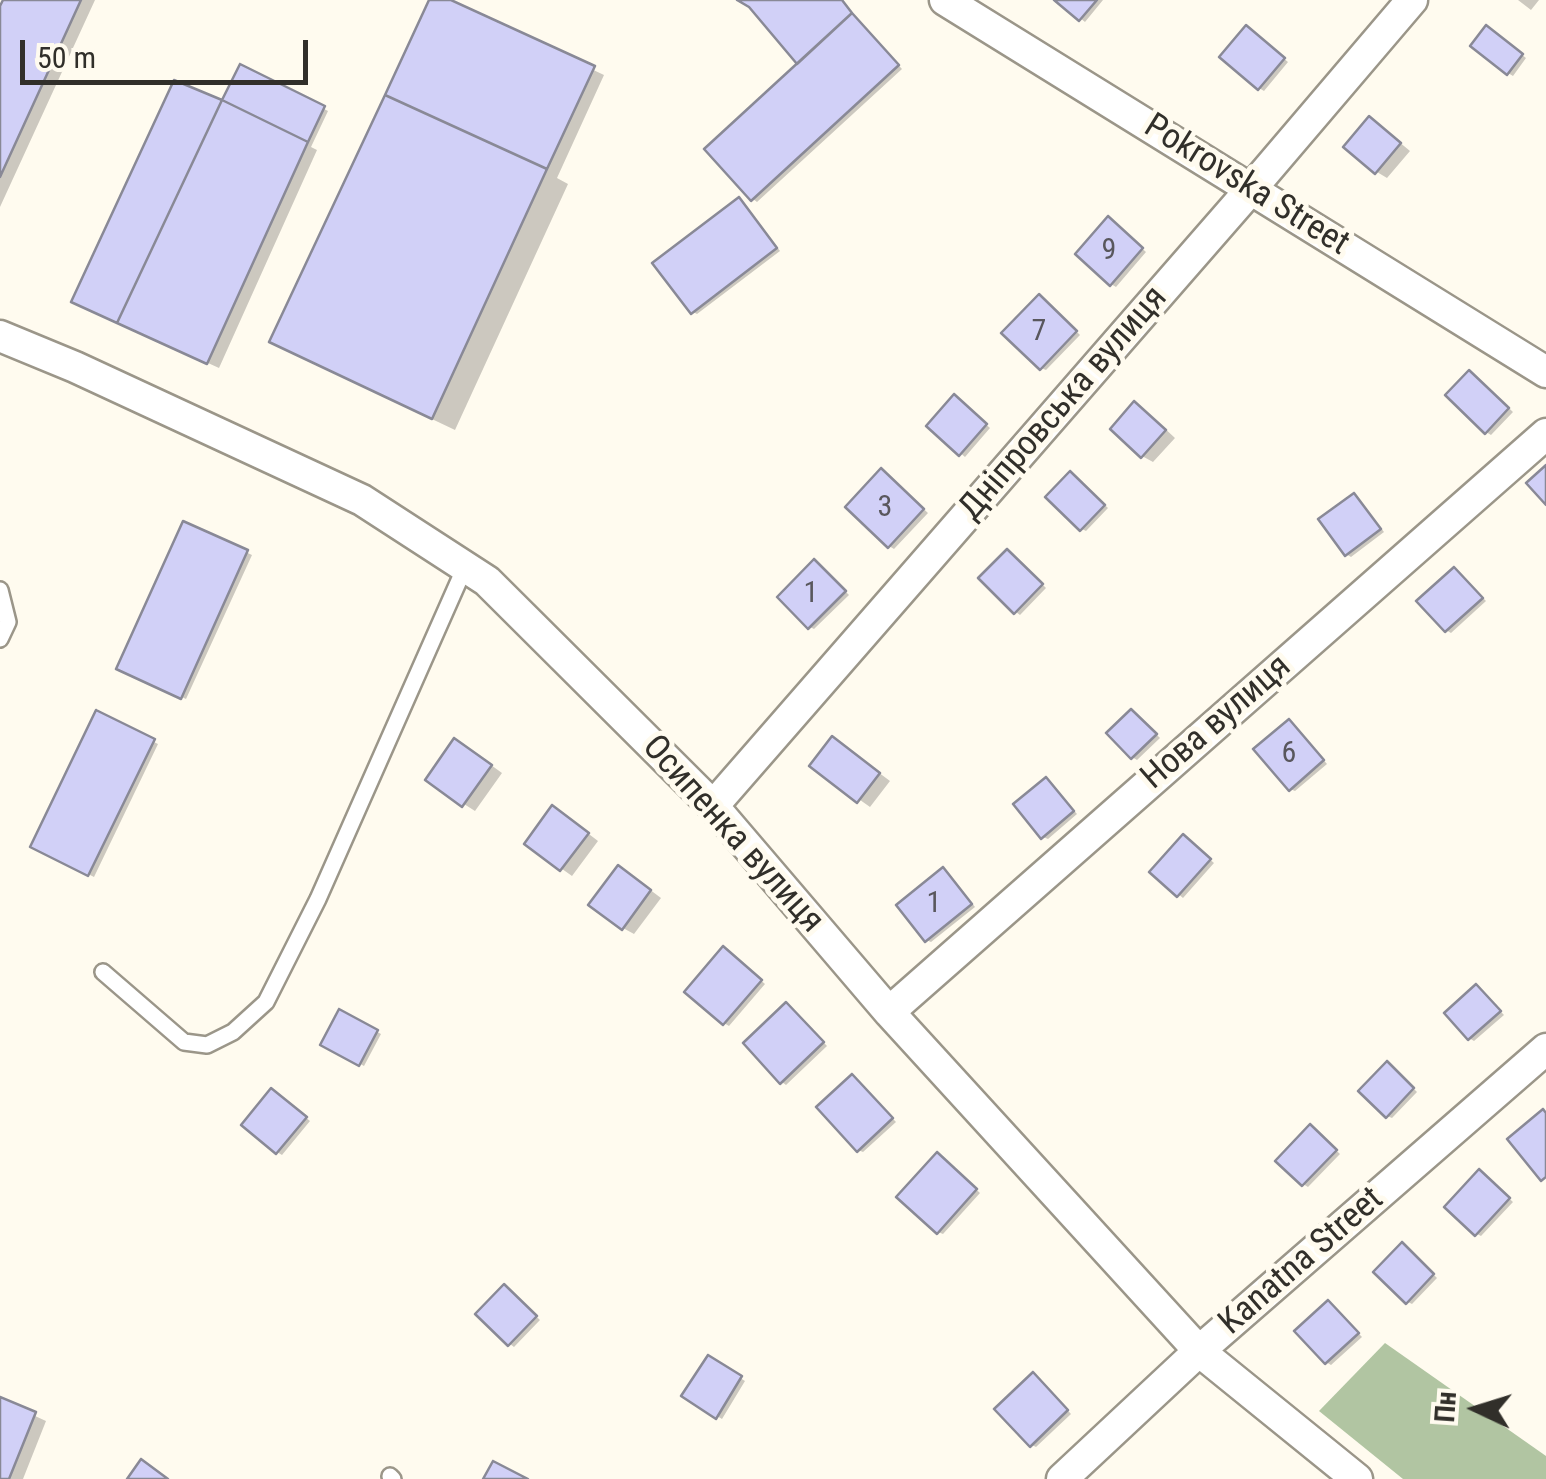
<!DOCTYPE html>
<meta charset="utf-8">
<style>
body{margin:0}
#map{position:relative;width:1546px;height:1479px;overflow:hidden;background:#fffbef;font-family:"Roboto Condensed",sans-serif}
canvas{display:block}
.north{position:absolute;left:1426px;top:1359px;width:100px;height:100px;-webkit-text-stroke:8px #fffbef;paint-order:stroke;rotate:274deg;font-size:28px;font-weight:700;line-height:40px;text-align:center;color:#312f2a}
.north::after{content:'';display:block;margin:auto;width:35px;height:45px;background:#312f2a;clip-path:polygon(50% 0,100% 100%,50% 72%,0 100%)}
.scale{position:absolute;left:20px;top:40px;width:288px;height:45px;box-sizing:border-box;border:5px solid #312f2a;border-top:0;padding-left:12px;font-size:30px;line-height:35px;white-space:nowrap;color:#312f2a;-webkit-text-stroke:8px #fffbef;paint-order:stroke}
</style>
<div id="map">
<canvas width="1546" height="1479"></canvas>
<div class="north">Пн</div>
<div class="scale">50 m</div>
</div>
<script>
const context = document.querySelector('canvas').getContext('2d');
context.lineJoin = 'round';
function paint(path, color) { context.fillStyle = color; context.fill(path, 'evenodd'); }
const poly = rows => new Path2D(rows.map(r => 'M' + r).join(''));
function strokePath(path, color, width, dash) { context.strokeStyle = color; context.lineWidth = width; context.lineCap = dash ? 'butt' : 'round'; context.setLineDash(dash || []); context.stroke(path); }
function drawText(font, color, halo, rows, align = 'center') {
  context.font = font + ' "Roboto Condensed",sans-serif'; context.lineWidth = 10; context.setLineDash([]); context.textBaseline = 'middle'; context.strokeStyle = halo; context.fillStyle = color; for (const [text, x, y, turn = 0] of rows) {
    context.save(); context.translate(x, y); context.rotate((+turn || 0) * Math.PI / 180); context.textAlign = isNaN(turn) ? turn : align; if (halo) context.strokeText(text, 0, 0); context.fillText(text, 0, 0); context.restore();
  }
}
paint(poly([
 [1385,1343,1546,1456,1546,1479,1403,1479,1319,1411]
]), '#b1c5a2');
paint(poly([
 [5,0,95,0,0,207,0,12],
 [431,0,445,0,604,75,557,178,568,184,455,430,295,354],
 [742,0,843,0,856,19,902,69,757,202,753,199,800,64,751,5],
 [1058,0,1103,0,1085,22],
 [1518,0,1539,0,1531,10],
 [1251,31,1288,62,1264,91,1259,88],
 [1492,31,1526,58,1513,76,1508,73],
 [241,67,328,111,311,147,317,150,219,368,131,328,221,103],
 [1370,119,1380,126,1410,151,1387,178,1377,172],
 [739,200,744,203,780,251,697,314,693,312],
 [1113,222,1146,252,1116,287,1111,284],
 [1044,299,1080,335,1046,370,1041,368],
 [1474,375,1513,412,1491,435,1486,432],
 [959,400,990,428,965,457,929,426],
 [1135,405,1146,411,1175,438,1153,462,1142,456],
 [886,474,928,513,894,549,889,546],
 [1075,477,1108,508,1086,531,1082,529],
 [1354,496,1358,498,1384,532,1351,557,1346,554],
 [185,524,252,555,186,699,119,668],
 [1012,554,1046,588,1020,615,1016,612],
 [819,565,849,595,814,629,810,627],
 [1455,570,1486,601,1451,633,1446,630],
 [97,714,158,744,94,877,33,846],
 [1136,714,1160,738,1137,760,1132,757],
 [1293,724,1327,764,1295,791,1290,789],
 [843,746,890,781,870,807,812,766],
 [466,747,502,773,475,811,464,804],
 [1050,783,1077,814,1048,839,1043,837],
 [564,815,598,841,572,876,527,844],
 [1188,840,1214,863,1183,898,1152,872],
 [943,870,948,872,975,907,931,942,926,940],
 [629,874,661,898,634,934,623,928],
 [728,952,765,984,729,1026,724,1023],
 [1477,987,1504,1015,1474,1041,1469,1038],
 [791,1008,827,1046,786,1085,782,1082],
 [340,1012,381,1034,364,1066,323,1044],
 [1392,1067,1417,1092,1392,1118,1387,1116],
 [853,1077,896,1122,863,1152,858,1150],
 [277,1094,310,1121,282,1155,277,1152],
 [1315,1130,1340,1154,1308,1187,1303,1184],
 [942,1158,980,1193,943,1234,938,1232],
 [1484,1175,1513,1202,1481,1236,1477,1234],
 [1407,1248,1437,1278,1412,1304,1408,1302],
 [509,1290,540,1320,514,1347,510,1344],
 [1329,1303,1362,1337,1331,1365,1326,1362],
 [708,1358,745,1381,722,1419,684,1396],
 [1038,1378,1071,1414,1036,1447,1032,1445],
 [0,1400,46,1421,23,1479,0,1479]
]), '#0003');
const building = poly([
 [3,0,81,0,0,177,0,6,3,0],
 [429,0,451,0,595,66,547,169,385,95,429,0],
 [737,0,842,0,852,13,797,64,749,7,737,0],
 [1054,0,1097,0,1079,21,1054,0],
 [852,13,899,65,751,201,704,149,852,13],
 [1246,25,1285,58,1258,90,1219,57,1246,25],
 [1486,25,1523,54,1507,75,1470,46,1486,25],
 [240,64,325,106,308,142,222,100,240,64],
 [174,80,222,100,117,323,71,302,174,80],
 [385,95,547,169,432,419,269,342,385,95],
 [222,100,308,142,207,364,117,323,222,100],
 [1369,116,1401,143,1375,174,1343,147,1369,116],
 [739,197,777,248,691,314,652,263,739,197],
 [1108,216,1143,248,1110,286,1075,254,1108,216],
 [1039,294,1077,331,1040,370,1001,333,1039,294],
 [1469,370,1509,408,1485,434,1445,395,1469,370],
 [954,394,987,424,959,456,926,426,954,394],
 [1134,401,1166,430,1141,458,1110,429,1134,401],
 [1546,465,1546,505,1526,483,1546,465],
 [881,468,924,509,888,548,845,507,881,468],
 [1070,471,1105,505,1080,531,1045,497,1070,471],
 [1354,493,1381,529,1345,556,1318,519,1354,493],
 [183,521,248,550,181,699,116,669,183,521],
 [1007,549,1043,584,1014,614,978,578,1007,549],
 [814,559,846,591,808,629,777,597,814,559],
 [1454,567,1483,598,1445,632,1416,601,1454,567],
 [1131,709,1157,734,1131,759,1106,733,1131,709],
 [96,710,155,739,88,876,30,847,96,710],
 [1289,719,1324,760,1289,791,1253,749,1289,719],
 [832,736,880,773,857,803,809,766,832,736],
 [454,738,492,765,462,807,425,780,454,738],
 [1046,777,1074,811,1041,839,1013,804,1046,777],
 [552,805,589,833,560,871,524,844,552,805],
 [1183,834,1211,859,1177,897,1149,872,1183,834],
 [618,865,651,890,622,930,588,905,618,865],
 [943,867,972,904,925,942,896,905,943,867],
 [723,946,762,980,723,1025,684,992,723,946],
 [1476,984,1501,1011,1468,1040,1444,1013,1476,984],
 [786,1002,824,1042,780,1084,743,1043,786,1002],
 [339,1009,378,1030,359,1066,320,1045,339,1009],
 [1387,1061,1414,1088,1386,1118,1358,1091,1387,1061],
 [852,1074,893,1118,857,1152,816,1107,852,1074],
 [271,1088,307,1117,276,1154,241,1125,271,1088],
 [1543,1109,1546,1113,1546,1177,1541,1181,1507,1139,1543,1109],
 [1310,1124,1337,1150,1302,1186,1275,1161,1310,1124],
 [937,1152,977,1189,937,1234,896,1197,937,1152],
 [1479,1169,1510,1198,1475,1236,1444,1207,1479,1169],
 [1402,1242,1434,1274,1406,1304,1373,1272,1402,1242],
 [504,1284,537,1316,508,1346,475,1314,504,1284],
 [1328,1300,1359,1333,1325,1364,1294,1331,1328,1300],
 [708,1355,742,1376,716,1419,681,1396,708,1355],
 [1033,1372,1068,1410,1030,1447,994,1409,1033,1372],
 [0,1397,36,1412,9,1479,0,1479,0,1397],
 [141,1459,168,1479,127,1479,141,1459],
 [493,1461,528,1479,483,1479,493,1461]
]);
paint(building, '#d1d0f7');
strokePath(building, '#898996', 2.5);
const service = poly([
 [0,590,8,622,0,639],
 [103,972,184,1042,207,1045,233,1032,266,1002,318,899,465,567],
 [390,1476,393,1479]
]);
const minor = poly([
 [945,0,1546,372],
 [0,336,75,367,362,500,487,581,713,806,889,1012,1199,1351,1357,1479],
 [713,806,1251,189,1412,0],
 [889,1012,1546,434],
 [1062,1479,1199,1351,1546,1049]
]);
strokePath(service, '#9b9689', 20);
strokePath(minor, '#9b9689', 35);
strokePath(service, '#fff', 15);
strokePath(minor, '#fff', 30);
drawText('30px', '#59575d', null, [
 ["9",1109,251],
 ["7",1039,332],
 ["3",885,508],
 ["1",811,594],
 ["6",1289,754],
 ["1",934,904]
]);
drawText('35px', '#312f2a', '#fffbef', [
 ["Pokrovska Street",1246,186,32],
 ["Дніпровська вулиця",1064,404,-49],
 ["Нова вулиця",1217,723,-41],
 ["Осипенка вулиця",732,835,48],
 ["Kanatna Street",1302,1262,-41]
]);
</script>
